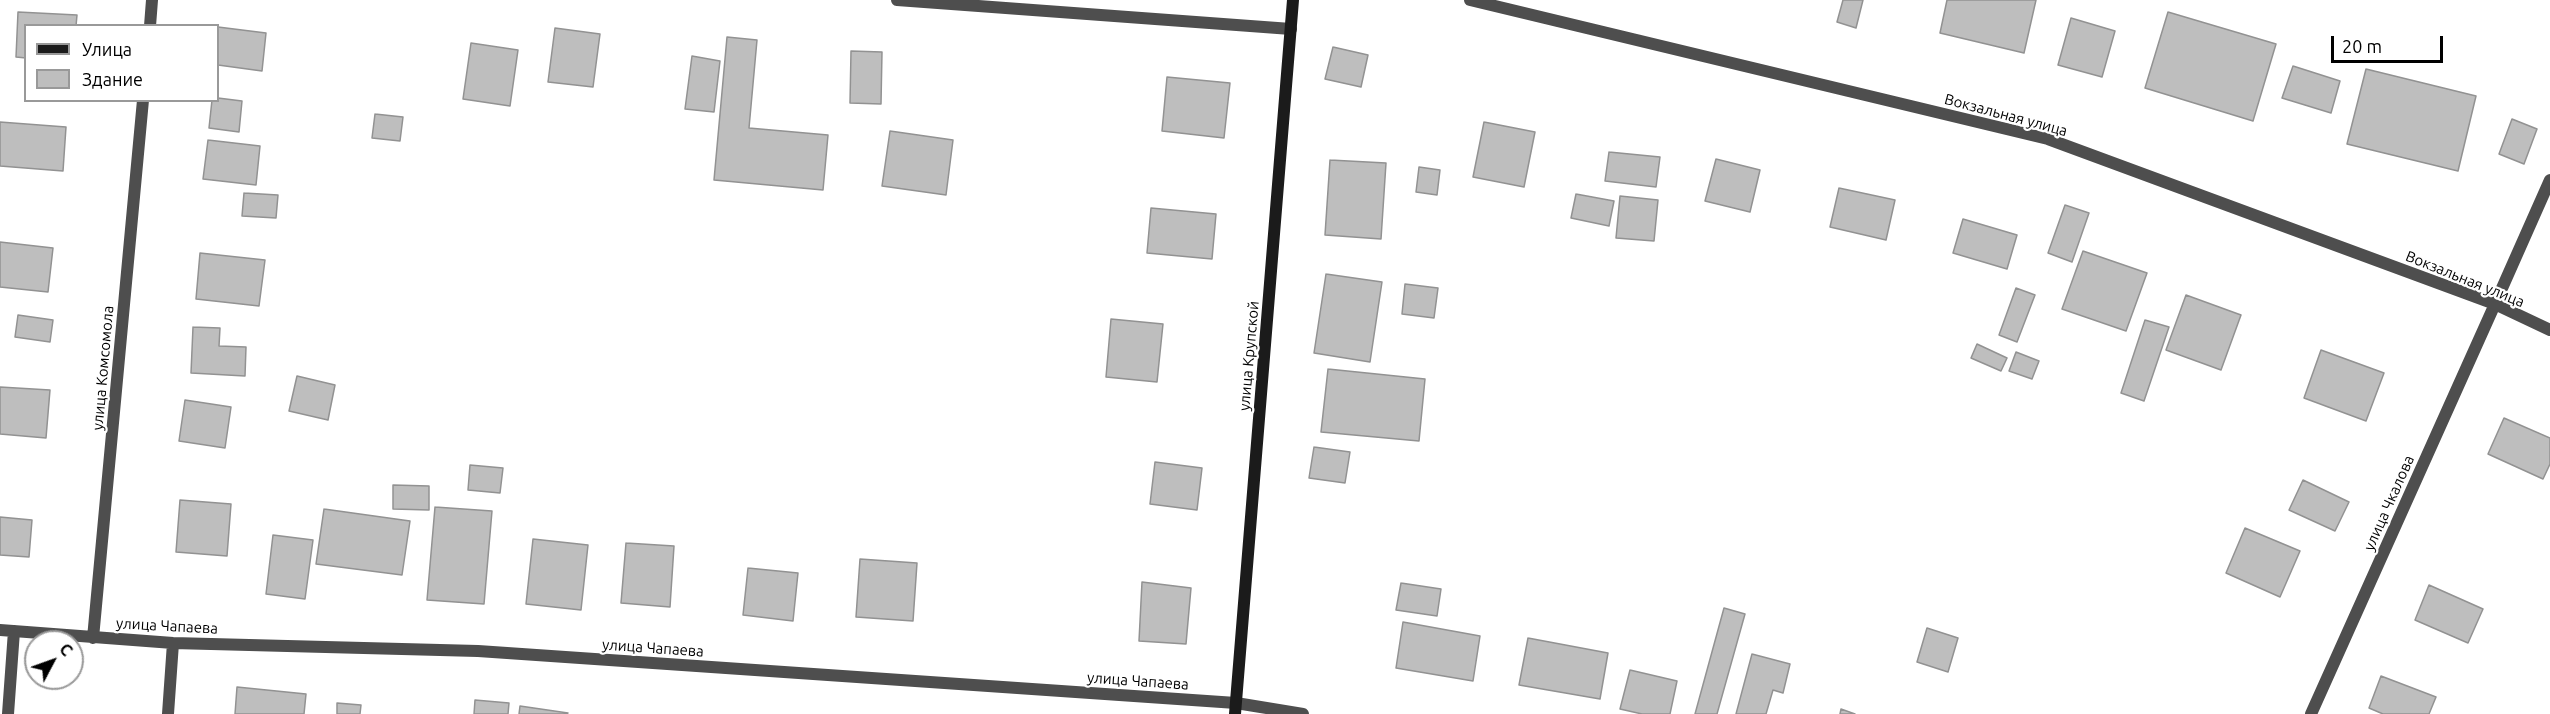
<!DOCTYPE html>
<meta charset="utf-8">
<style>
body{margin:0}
#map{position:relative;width:2550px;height:714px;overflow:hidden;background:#fff;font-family:Ubuntu,sans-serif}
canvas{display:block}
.legend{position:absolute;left:24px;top:24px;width:195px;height:78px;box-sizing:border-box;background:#fff;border:2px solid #999;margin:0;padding:8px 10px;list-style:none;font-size:18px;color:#000}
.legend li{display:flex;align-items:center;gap:12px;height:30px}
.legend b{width:30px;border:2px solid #999}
.north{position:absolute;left:24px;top:630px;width:60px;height:60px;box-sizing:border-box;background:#fff;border:2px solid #999;border-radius:50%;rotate:49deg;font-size:16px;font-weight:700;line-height:24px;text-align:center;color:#000}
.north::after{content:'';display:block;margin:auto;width:21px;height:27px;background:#000;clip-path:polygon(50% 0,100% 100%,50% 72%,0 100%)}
.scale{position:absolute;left:2331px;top:36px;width:112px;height:27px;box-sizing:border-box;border:3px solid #000;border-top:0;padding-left:8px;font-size:18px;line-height:21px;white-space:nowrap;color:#000;-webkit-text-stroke:4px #fff;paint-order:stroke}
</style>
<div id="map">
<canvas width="2550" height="714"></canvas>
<ul class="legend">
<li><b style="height:8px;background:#1b1b1b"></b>Улица</li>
<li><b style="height:16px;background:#bebebe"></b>Здание</li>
</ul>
<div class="north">С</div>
<div class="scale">20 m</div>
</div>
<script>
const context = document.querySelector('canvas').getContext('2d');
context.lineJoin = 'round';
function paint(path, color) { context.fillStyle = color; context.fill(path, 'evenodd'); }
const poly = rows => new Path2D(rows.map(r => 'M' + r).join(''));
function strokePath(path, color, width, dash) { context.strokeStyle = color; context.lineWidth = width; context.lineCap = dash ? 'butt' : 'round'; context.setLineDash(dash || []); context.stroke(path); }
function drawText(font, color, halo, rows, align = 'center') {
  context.font = font + ' Ubuntu,sans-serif'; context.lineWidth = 4.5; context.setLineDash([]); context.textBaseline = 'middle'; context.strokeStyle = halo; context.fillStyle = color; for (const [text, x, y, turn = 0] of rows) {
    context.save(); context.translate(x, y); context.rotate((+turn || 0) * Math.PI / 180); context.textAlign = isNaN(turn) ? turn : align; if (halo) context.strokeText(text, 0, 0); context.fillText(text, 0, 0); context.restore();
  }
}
const building = poly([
 [1843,0,1863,0,1856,28,1837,22,1843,0],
 [1947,0,2036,0,2024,53,1940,33,1947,0],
 [18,12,77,15,76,26,26,26,26,58,16,57,18,12],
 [2168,12,2276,44,2253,121,2145,88,2168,12],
 [2071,18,2115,31,2102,77,2058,65,2071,18],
 [218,27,266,33,262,71,218,65,218,27],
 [555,28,600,34,593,87,548,82,555,28],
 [727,37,757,40,749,128,828,135,823,190,714,180,727,37],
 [471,43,518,50,510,106,463,99,471,43],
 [1333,47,1368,55,1361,87,1325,79,1333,47],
 [851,51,882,52,881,104,850,103,851,51],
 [692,56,720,61,714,112,685,109,692,56],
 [2293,66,2340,81,2331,113,2282,98,2293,66],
 [2366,69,2476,96,2458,171,2347,144,2366,69],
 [1167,77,1230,83,1224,138,1162,131,1167,77],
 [218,98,242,101,239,132,209,128,212,100,218,100,218,98],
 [375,114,403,117,400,141,372,138,375,114],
 [2512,119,2537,129,2524,164,2499,154,2512,119],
 [0,122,66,127,63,171,0,166,0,122],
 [1484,122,1535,132,1524,187,1473,177,1484,122],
 [890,131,953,140,946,195,882,186,890,131],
 [208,140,260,146,256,185,203,179,208,140],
 [1609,152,1660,157,1656,187,1605,181,1609,152],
 [1716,159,1760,170,1750,212,1705,201,1716,159],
 [1330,160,1386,163,1381,239,1325,235,1330,160],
 [1419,167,1440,170,1437,195,1416,192,1419,167],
 [1839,188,1895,200,1886,240,1830,227,1839,188],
 [244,193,278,195,276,218,242,216,244,193],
 [1576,194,1614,201,1609,226,1571,218,1576,194],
 [1620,196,1658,200,1654,241,1616,238,1620,196],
 [2065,205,2089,213,2072,262,2048,253,2065,205],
 [1151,208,1216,214,1212,259,1147,253,1151,208],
 [1963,219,2017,235,2007,269,1953,253,1963,219],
 [0,242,53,248,48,292,0,287,0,242],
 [2083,251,2147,273,2126,331,2062,309,2083,251],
 [200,253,265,260,259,306,196,299,200,253],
 [1326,274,1382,282,1370,362,1314,353,1326,274],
 [1405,284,1438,288,1434,318,1402,314,1405,284],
 [2016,288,2035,295,2017,342,1999,335,2016,288],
 [2186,295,2241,315,2221,370,2166,350,2186,295],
 [18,315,53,320,50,342,15,337,18,315],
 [1111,319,1163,324,1157,382,1106,377,1111,319],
 [2145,320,2169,327,2144,401,2121,393,2145,320],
 [193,327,220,328,219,346,246,347,245,376,191,373,193,327],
 [1977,344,2007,358,2001,371,1971,358,1977,344],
 [2321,350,2384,373,2366,421,2304,398,2321,350],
 [2016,352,2039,361,2032,379,2009,371,2016,352],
 [1328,369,1425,379,1419,441,1321,432,1328,369],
 [297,376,335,385,328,420,289,411,297,376],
 [0,387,50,390,46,438,0,434,0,387],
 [185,400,231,407,225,448,179,441,185,400],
 [2504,418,2550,438,2550,464,2543,479,2488,454,2504,418],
 [1314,447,1350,452,1345,483,1309,478,1314,447],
 [1155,462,1202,468,1197,510,1150,504,1155,462],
 [470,465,503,468,500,493,468,490,470,465],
 [2303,480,2349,502,2335,531,2289,510,2303,480],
 [393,485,429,486,429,510,393,509,393,485],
 [180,500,231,504,227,556,176,552,180,500],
 [435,507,492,511,484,604,427,600,435,507],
 [324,509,410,521,402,575,316,564,324,509],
 [0,517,32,520,29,557,0,555,0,517],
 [2245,528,2300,551,2280,597,2226,573,2245,528],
 [273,535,313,540,305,599,266,594,273,535],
 [533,539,588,545,581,610,526,604,533,539],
 [626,543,674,546,670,607,621,603,626,543],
 [860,559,917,563,913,621,856,617,860,559],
 [748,568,798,573,793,621,743,615,748,568],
 [1142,582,1191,588,1186,644,1139,641,1142,582],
 [1401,583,1441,589,1437,616,1396,610,1401,583],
 [2429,585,2483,609,2468,643,2415,620,2429,585],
 [1724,608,1745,614,1717,714,1695,714,1724,608],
 [1403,622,1480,636,1473,681,1396,668,1403,622],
 [1927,628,1958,638,1948,672,1917,662,1927,628],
 [1528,638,1608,653,1600,699,1519,685,1528,638],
 [1752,654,1790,664,1783,693,1773,690,1766,714,1736,714,1752,654],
 [1630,670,1677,681,1670,714,1642,714,1620,709,1630,670],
 [2381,676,2436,697,2429,714,2383,714,2369,708,2381,676],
 [237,687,306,694,304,714,235,714,237,687],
 [475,700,509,703,508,714,474,714,475,700],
 [337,703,361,705,360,714,337,714,337,703],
 [520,706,568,713,567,714,519,714,520,706],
 [1841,709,1855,714,1840,714,1841,709]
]);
paint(building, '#bebebe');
strokePath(building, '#929292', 1.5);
strokePath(poly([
 [2495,304,2550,180]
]), '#4e4e4e', 12);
strokePath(poly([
 [897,0,1291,29],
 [1470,0,2048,139,2495,304,2550,330],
 [150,26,152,0],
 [0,630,173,643,478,651,1236,703,1303,714],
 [93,638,143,100],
 [8,714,14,631],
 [168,714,173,643],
 [2311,714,2495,304]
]), '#4e4e4e', 12);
strokePath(poly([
 [1235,714,1293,0]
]), '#1b1b1b', 12);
drawText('15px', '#000', '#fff', [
 ["Вокзальная улица",2006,115,15],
 ["Вокзальная улица",2465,279,22],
 ["улица Крупской",1249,356,-85],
 ["улица Комсомола",103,368,-85],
 ["улица Чкалова",2389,503,-66],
 ["улица Чапаева",167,626,3],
 ["улица Чапаева",653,648,4],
 ["улица Чапаева",1138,681,4]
]);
</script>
